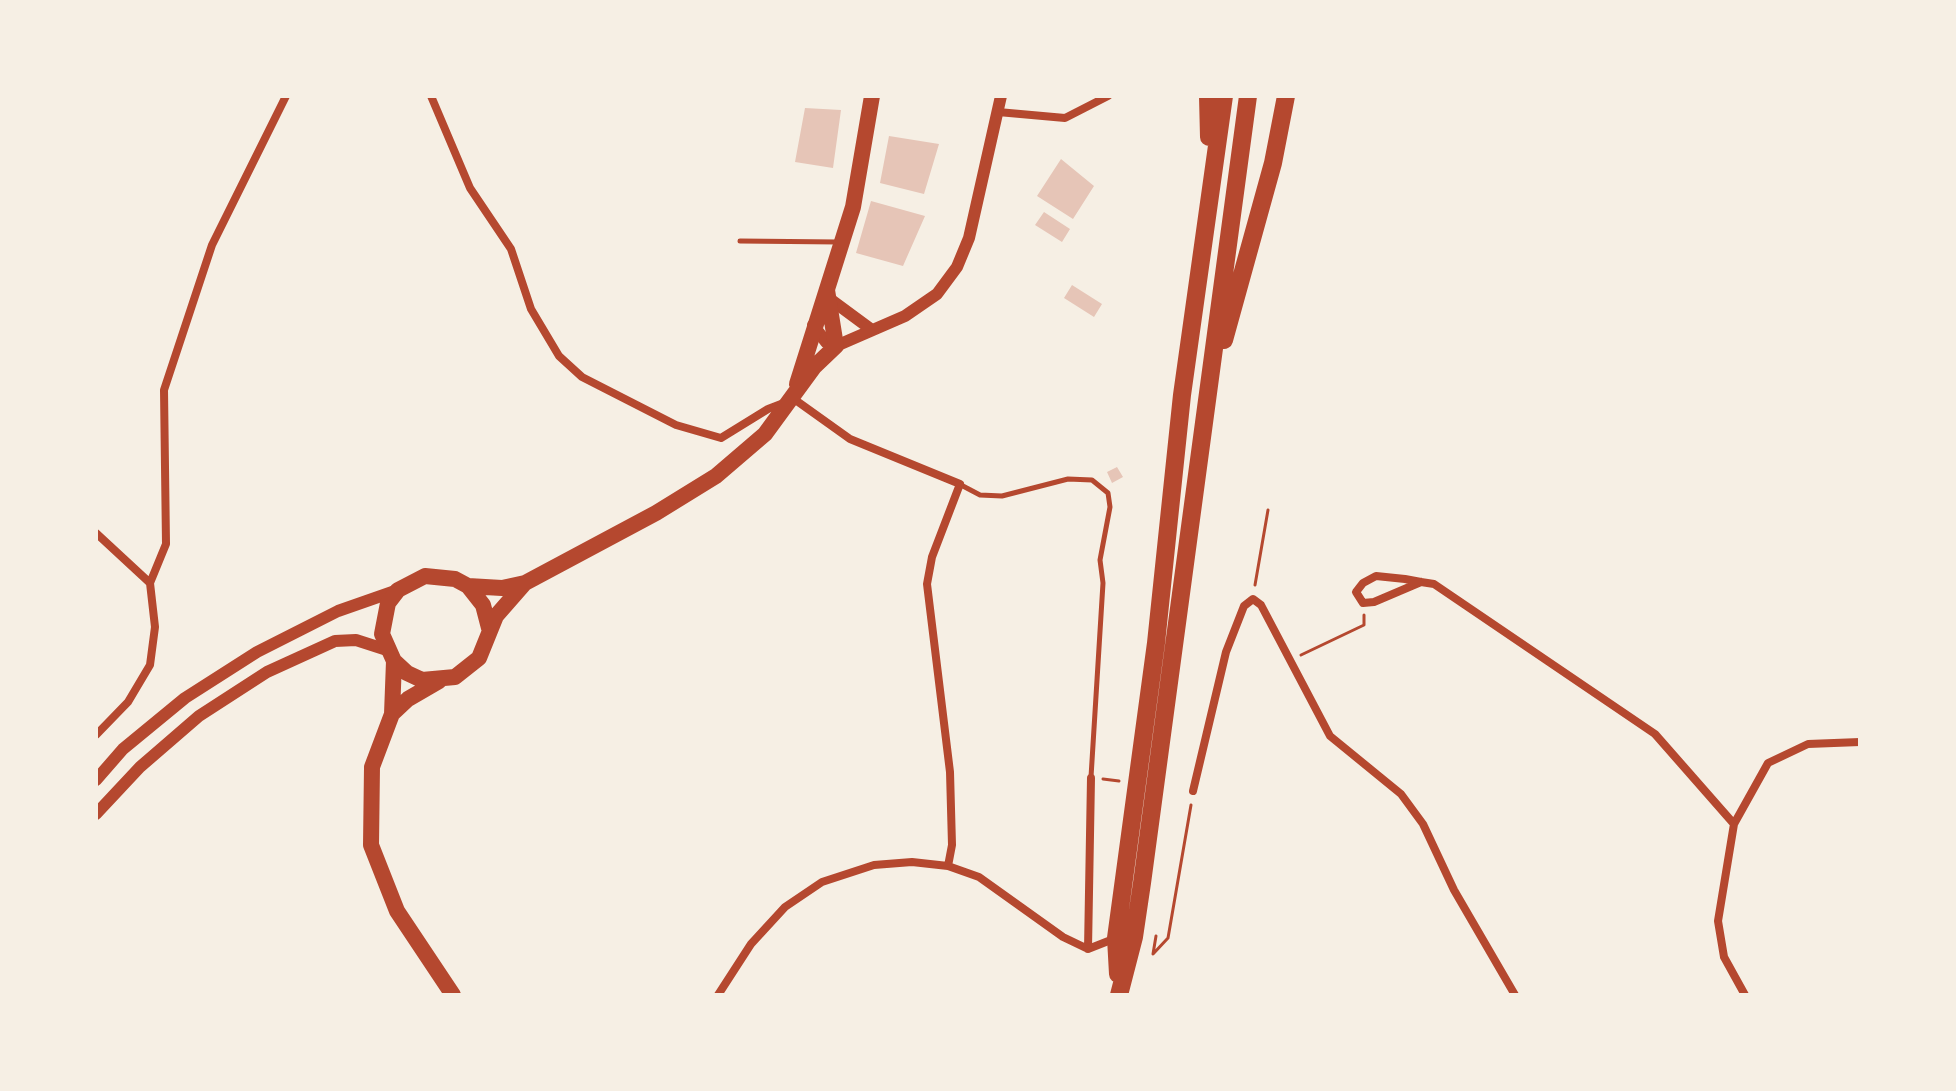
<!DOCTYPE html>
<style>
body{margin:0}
#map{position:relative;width:1956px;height:1091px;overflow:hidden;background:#f6efe4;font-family:"Varela Round",sans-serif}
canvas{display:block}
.frame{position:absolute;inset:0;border:98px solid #f6efe4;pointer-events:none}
</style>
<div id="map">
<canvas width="1956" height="1091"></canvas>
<div class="frame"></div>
</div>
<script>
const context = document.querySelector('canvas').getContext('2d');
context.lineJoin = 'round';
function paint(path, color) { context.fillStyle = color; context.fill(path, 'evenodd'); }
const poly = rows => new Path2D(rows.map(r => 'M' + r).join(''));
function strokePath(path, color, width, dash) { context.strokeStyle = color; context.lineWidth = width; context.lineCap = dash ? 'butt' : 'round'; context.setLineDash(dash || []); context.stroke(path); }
paint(poly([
 [805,108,841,110,833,168,795,162],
 [889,136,939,144,924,194,880,183],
 [1061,159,1094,186,1073,219,1037,196],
 [871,201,925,216,903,266,856,253],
 [1044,212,1070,229,1062,242,1035,225],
 [1072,285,1102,304,1094,317,1064,298],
 [1117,467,1123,477,1112,483,1107,472]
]), '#e6c5b7');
strokePath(poly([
 [1255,585,1268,510],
 [1301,655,1364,625,1364,615],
 [1103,779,1119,781],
 [1156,936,1153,954,1168,938,1191,805]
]), '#b5482f', 3);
strokePath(poly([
 [740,241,838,242],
 [961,485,980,495,1002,496,1068,479,1092,480,1108,493,1110,507,1100,560,1103,583,1091,777]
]), '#b5482f', 5);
strokePath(poly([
 [431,96,470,188,511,249,531,309,559,356,582,377,676,425,721,438,768,409,794,399,850,439,960,484,932,557,927,584,950,772,952,845,948,866],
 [998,112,1065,118,1108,96],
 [96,533,150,583,155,627,150,665,128,702,96,735],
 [1421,582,1374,602,1363,603,1356,592,1363,583,1376,576,1405,579,1421,582,1434,584,1655,734,1734,824,1718,921,1724,957,1745,995],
 [150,583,166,544,164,390,212,245,286,96],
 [1193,791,1226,652,1244,606,1253,599,1261,605,1330,736,1401,794,1423,824,1454,890,1515,995],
 [1734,824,1768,763,1808,744,1860,742],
 [1088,949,1091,778],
 [718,995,751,944,785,907,822,882,874,865,912,862,948,866,979,877,1063,937,1088,949,1116,938]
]), '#b5482f', 8);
strokePath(poly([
 [830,299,872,330],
 [813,325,826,342,836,346,905,316,937,294,957,267,969,238,1001,96],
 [96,780,123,749,185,698,257,652,338,611,398,590],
 [96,814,140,767,199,716,267,672,335,641,356,640,387,650]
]), '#b5482f', 12);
strokePath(poly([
 [797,384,853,207,872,96],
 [468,586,502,588,525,583,656,513,716,476,765,434,814,367,836,346,827,290],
 [489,628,483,605,468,586,455,579,425,576,398,590,388,603,382,634,394,661,407,673,422,680,455,677,479,658,496,616,524,584],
 [394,661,392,714,372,767,371,845,397,911,453,995],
 [392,714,408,699,439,681]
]), '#b5482f', 16);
strokePath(poly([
 [1208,96,1209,137],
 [1224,340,1273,163,1286,96],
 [1118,974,1116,938,1156,643,1182,395,1224,96],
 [1119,995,1134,937,1142,883,1248,96]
]), '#b5482f', 18);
</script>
